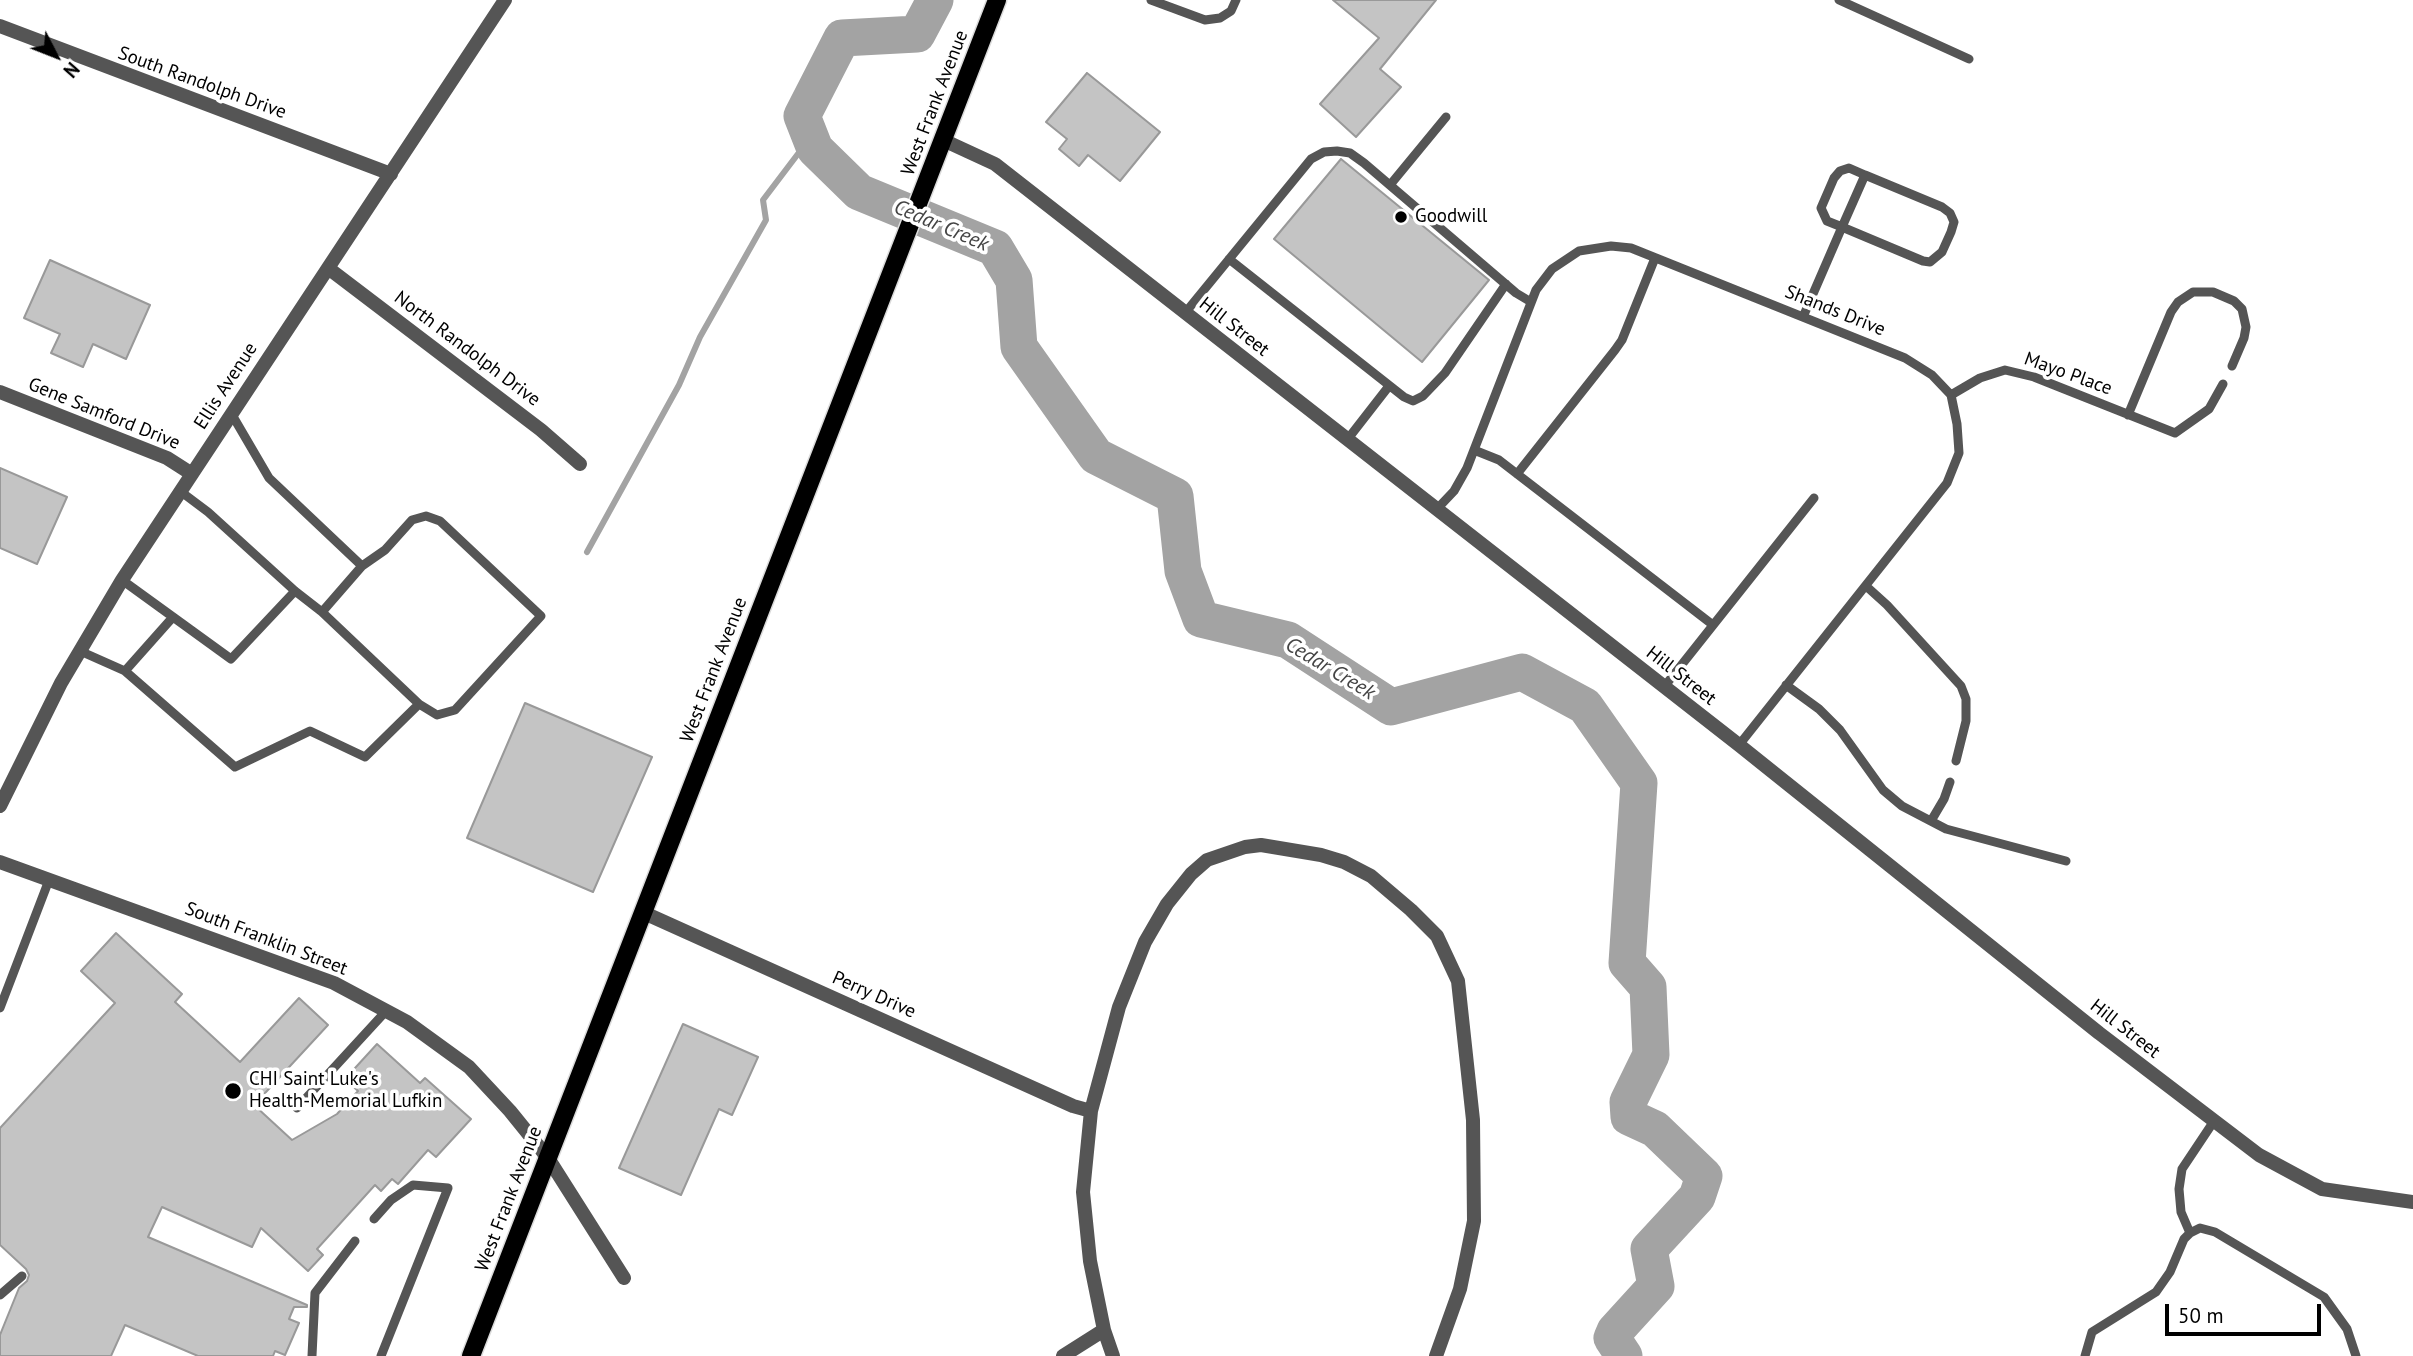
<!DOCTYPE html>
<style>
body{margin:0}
#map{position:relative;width:2413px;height:1356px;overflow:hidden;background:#fff;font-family:"PT Sans",sans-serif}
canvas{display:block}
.north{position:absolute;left:21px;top:21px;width:70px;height:70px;-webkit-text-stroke:5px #fff;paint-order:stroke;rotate:132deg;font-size:19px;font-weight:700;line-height:28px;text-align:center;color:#000}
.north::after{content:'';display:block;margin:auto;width:24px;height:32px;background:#000;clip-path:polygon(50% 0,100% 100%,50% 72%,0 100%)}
.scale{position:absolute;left:2165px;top:1304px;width:156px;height:32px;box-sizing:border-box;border:4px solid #000;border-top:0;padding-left:9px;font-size:21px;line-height:24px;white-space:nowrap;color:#000;-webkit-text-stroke:5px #fff;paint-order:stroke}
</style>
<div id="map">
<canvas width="2413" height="1356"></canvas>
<div class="north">N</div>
<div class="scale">50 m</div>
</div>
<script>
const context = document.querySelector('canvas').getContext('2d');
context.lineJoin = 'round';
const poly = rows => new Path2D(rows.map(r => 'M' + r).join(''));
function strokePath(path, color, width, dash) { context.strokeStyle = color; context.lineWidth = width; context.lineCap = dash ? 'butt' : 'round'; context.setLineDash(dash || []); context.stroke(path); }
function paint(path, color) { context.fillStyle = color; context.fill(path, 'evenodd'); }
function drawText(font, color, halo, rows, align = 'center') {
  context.font = font + ' "PT Sans",sans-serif'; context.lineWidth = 7; context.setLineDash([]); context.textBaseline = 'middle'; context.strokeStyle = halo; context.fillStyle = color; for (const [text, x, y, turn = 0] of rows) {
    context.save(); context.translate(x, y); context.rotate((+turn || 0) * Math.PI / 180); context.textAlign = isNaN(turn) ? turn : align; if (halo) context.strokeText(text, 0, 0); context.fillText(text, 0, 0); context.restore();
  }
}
strokePath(poly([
 [587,552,679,385,700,337,766,220,763,200,810,138]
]), '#a3a3a3', 6);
strokePath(poly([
 [935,0,917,34,842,38,802,116,815,149,859,192,995,248,1014,280,1019,347,1096,456,1175,496,1183,571,1201,619,1288,640,1391,707,1522,672,1585,706,1639,783,1627,963,1648,987,1651,1055,1628,1102,1629,1117,1655,1129,1704,1176,1697,1197,1649,1249,1656,1286,1615,1331,1612,1338,1624,1356]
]), '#a3a3a3', 37);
const building = poly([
 [1333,0,1436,0,1380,69,1401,87,1356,137,1320,104,1379,38,1333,0],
 [1087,73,1160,132,1120,181,1088,155,1079,166,1059,149,1067,139,1046,122,1087,73],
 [1341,159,1489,280,1422,362,1274,239,1341,159],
 [50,260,150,305,126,359,93,344,83,367,51,353,60,334,24,318,50,260],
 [0,468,67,497,37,564,0,548,0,468],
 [525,703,652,757,593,892,467,838,525,703],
 [116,933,182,994,175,1002,240,1062,299,998,328,1025,254,1105,292,1140,337,1114,358,1091,345,1079,377,1044,420,1083,425,1078,471,1119,436,1157,428,1150,398,1184,392,1179,381,1191,375,1185,317,1249,323,1255,308,1271,261,1228,252,1247,162,1207,148,1237,307,1305,307,1307,294,1307,289,1319,299,1323,285,1355,275,1351,273,1356,198,1356,125,1325,111,1356,0,1356,0,1335,19,1288,27,1281,29,1275,26,1269,0,1245,0,1128,115,1003,81,971,116,933],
 [683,1024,758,1057,732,1115,719,1109,681,1195,619,1168,683,1024]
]);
paint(building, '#c4c4c4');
strokePath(building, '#999', 2);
const primary = poly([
 [471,1356,997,0]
]);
strokePath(primary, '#dbdbdb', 21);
strokePath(poly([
 [1151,0,1205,20,1220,18,1231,11,1236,0],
 [1839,0,1969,59],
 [1390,185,1446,117],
 [1229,259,1404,397,1413,401,1423,396,1445,373,1506,284],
 [1185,313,1311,159,1324,152,1337,151,1350,153,1364,163,1516,293,1531,302],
 [1803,317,1842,227,1865,175,1942,207,1950,213,1954,222,1951,232,1942,252,1930,262,1923,261,1842,227,1827,221,1821,208,1834,178,1840,171,1849,168,1865,175],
 [1951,395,1980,378,2005,370,2034,377,2175,433,2209,409,2223,384],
 [2128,415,2171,312,2178,302,2193,292,2213,292,2234,301,2242,309,2246,327,2244,338,2232,366],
 [1347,440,1389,386],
 [1474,450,1499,460,1713,625],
 [1517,474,1615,350,1622,340,1655,258],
 [180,491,208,512,295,591,322,612,362,566,269,478,231,413],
 [1436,510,1454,491,1467,468,1536,290,1552,269,1579,251,1611,246,1631,248,1905,358,1932,375,1951,395,1957,424,1959,453,1947,483,1739,745],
 [122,580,231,659,295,591],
 [1866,586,1887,605,1961,686,1966,699,1966,721,1956,761],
 [322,612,419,704,437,715,455,710,541,616,440,521,426,516,412,520,385,550,362,566],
 [80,651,125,671,173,617],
 [125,671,235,767,310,731,365,757,419,704],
 [1786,685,1819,709,1840,730,1883,790,1902,806,1946,829,2066,861],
 [1664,687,1814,498],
 [1931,821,1944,799,1950,782],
 [0,1008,49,880],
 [297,1108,387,1010],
 [374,1219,391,1200,413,1185,448,1188,381,1356],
 [2190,1233,2200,1228,2215,1232,2324,1297,2347,1329,2356,1356],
 [0,1295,22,1276],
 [312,1356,315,1293,355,1241],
 [2085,1356,2092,1332,2156,1292,2170,1272,2184,1239,2190,1233,2181,1212,2179,1189,2182,1169,2214,1121]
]), '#555', 9);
strokePath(poly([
 [0,26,391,174],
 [943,140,995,164,1739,745,2099,1033,2259,1155,2322,1189,2413,1202],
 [328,268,541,430,580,464],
 [0,392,167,458,192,474],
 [0,806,61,683,122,580,505,0],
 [0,862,334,983,407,1022,469,1067,510,1111,548,1158,624,1278],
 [642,912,1073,1106,1091,1111],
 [1063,1356,1104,1330],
 [1113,1356,1104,1330,1090,1261,1083,1192,1091,1111,1119,1007,1145,942,1167,904,1191,874,1207,860,1245,847,1261,845,1321,855,1344,862,1371,876,1411,910,1437,936,1458,981,1473,1120,1474,1221,1460,1289,1436,1356]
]), '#555', 14);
strokePath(primary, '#000', 18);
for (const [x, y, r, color] of [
 [1401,217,7,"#000"],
 [233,1091,9,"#000"]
]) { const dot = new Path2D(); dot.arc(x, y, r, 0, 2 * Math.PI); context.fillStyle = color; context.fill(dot); strokePath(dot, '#fff', 2.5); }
drawText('19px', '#000', '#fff', [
 ["South Randolph Drive",202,83,20],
 ["West Frank Avenue",935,103,-69],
 ["Shands Drive",1835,311,22],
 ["Hill Street",1234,327,38],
 ["North Randolph Drive",467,349,37],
 ["Mayo Place",2068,374,20],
 ["Ellis Avenue",226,386,-57],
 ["Gene Samford Drive",104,414,22],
 ["West Frank Avenue",714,670,-69],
 ["Hill Street",1681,676,38],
 ["South Franklin Street",266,939,21],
 ["Perry Drive",874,995,24],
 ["Hill Street",2125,1029,38],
 ["West Frank Avenue",509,1199,-69]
]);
drawText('19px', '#000', '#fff', [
 ["Goodwill",1415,217],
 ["CHI Saint Luke's",249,1080],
 ["Health-Memorial Lufkin",249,1102]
], 'left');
drawText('italic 21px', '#444', '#fff', [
 ["Cedar Creek",941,226,23],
 ["Cedar Creek",1330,669,31]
]);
</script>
